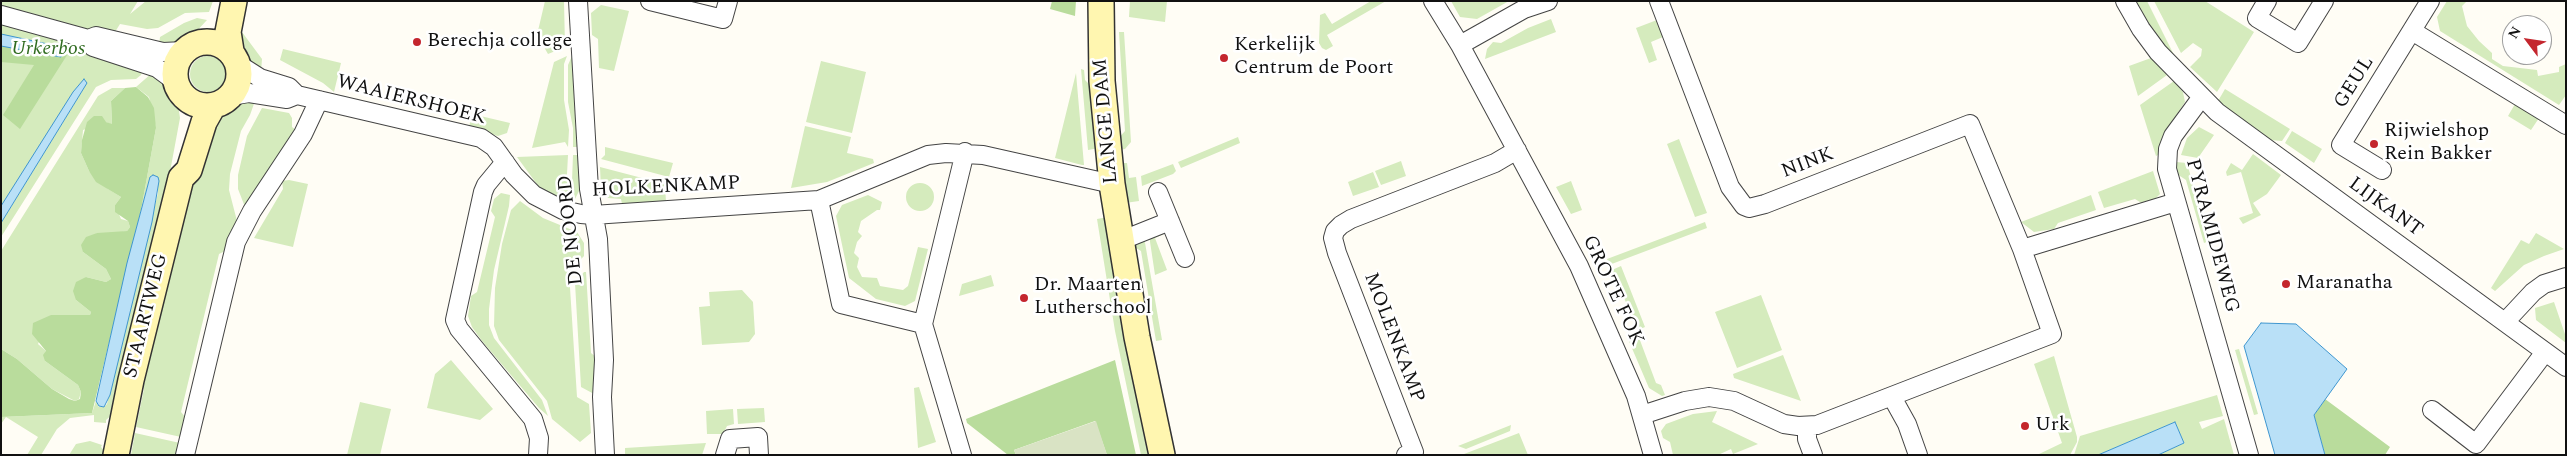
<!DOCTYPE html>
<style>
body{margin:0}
#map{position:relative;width:2567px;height:456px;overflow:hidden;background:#fffdf5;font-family:Spectral,serif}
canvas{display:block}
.frame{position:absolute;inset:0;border:2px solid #111;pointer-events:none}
.north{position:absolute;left:2502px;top:15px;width:50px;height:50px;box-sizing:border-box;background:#fff;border:1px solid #a0a0a0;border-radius:50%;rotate:301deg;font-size:14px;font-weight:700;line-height:20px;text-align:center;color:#111}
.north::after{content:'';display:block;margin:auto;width:18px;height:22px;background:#c4262e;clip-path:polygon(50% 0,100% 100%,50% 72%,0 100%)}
</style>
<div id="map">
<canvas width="2567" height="456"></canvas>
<div class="frame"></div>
<div class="north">N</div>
</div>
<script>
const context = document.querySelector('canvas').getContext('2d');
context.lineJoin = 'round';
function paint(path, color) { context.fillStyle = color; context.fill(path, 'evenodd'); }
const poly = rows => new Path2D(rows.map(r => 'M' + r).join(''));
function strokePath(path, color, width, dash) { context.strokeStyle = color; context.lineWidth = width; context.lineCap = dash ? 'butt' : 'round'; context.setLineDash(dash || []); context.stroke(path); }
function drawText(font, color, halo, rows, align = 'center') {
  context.font = font + ' Spectral,serif'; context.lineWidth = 5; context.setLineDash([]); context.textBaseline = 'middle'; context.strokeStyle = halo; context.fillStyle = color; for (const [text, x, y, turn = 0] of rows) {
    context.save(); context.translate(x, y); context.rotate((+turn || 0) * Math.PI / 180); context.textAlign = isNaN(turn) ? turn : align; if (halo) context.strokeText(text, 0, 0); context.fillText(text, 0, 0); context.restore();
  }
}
paint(poly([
 [1,1,138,1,130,14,146,1,213,1,209,12,185,13,158,28,147,29,120,24,115,32,151,41,141,75,136,79,111,80,96,87,1,237,1,223,87,83,1,218],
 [545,1,564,1,565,47,548,54,537,35],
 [1130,1,1167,1,1165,22,1129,17],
 [1371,1,1386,1,1327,35,1333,46,1326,50,1322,48,1319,43,1320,15,1325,13,1332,24],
 [1451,1,1509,1,1477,19,1460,17],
 [2135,1,2147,1,2174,55,2172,56,2150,28],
 [2154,1,2205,1,2254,32,2217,92,2190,67,2201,56,2202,49,2193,43,2181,53],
 [2447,1,2467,1,2462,6,2467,26,2479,41,2492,53,2492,59,2503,66,2537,70,2538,76,2559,72,2559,67,2566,64,2566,95,2559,105,2440,31,2437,17],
 [601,5,629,11,614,71,599,68,598,39,592,35,591,13],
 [197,18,207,20,194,34,177,43,159,45,160,37,184,23],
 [1551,19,1556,32,1485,59,1487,49,1493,42,1501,43,1528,28],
 [1657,20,1663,37,1651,42,1657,60,1649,63,1636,28],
 [239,28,262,59,261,72,249,62,241,51],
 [1119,32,1124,32,1131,142,1125,149,1119,150,1117,140,1125,131],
 [283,49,341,63,334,92,323,83,280,60],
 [567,56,564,64,564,100,569,130,568,147,565,142,532,148,554,62],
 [572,56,577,147,573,147,573,128,568,102,568,65],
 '190 74a18 18 0 1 1 36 0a18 18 0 1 1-36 0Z',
 [2151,58,2167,75,2138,96,2129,66],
 [821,61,866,72,852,133,806,122],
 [1081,69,1084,70,1085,80,1091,86,1099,148,1088,150],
 [152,73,169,87,178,105,180,118,162,215,115,412,106,420,106,423,94,422,94,415,70,418,57,429,41,455,27,455,38,437,6,417,1,424,1,417,92,413,96,401,99,407,104,407,107,404,158,193,158,177,150,178,141,210,156,128,149,97,136,87],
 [1076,73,1084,165,1082,165,1055,158],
 [2174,81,2183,92,2185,102,2166,131,2160,154,2156,156,2140,105],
 [112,88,125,88,111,101,112,125,106,122,83,130,81,153,89,171,108,189,121,197,115,205,121,219,128,221,130,227,127,231,117,233,97,233,83,252,106,269,111,279,106,282,86,277,76,300,91,312,90,315,51,315,38,344,46,351,45,361,78,385,81,392,79,399,75,401,52,389,17,359,1,349,1,251,98,96],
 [2225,89,2290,129,2282,141,2270,140,2218,101],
 [255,101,250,115,241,131,230,174,229,190,237,221,225,251,219,254,181,412,186,418,181,437,136,427,144,389,140,383,171,258,204,141,222,112,241,103],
 [2515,104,2539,118,2531,130,2508,116],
 [262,108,289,113,292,118,292,127,296,130,245,207,238,189,238,175,247,136],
 [472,114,510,123,507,133,498,136,469,127],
 [805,126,851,137,847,153,873,159,874,163,827,182,791,188],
 [2199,127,2214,135,2198,158,2181,155,2187,138],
 [2292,131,2322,149,2314,163,2285,143],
 [1238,137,1240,143,1181,168,1178,162],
 [1679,139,1707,213,1695,217,1667,144],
 [605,147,673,163,669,177,601,159,605,155],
 [2253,154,2281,175,2267,194,2253,203,2261,215,2243,224,2239,218,2253,213,2241,172,2227,176,2226,172,2231,163,2242,170],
 [568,155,567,174,570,201,568,202,539,187,517,157],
 [573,155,578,155,580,189,575,199,572,181],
 [1401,161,1406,176,1381,185,1375,171],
 [2176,162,2187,163,2209,241,2204,243,2186,180,2177,174],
 [1120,163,1127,163,1129,178,1136,177,1139,201,1125,203],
 [1173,164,1176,171,1173,174,1142,186,1141,176],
 [600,167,665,184,666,202,622,204,621,199,608,198,601,189],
 [2153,171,2160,194,2156,198,2143,204,2135,199,2104,208,2098,192],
 [1373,172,1379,187,1353,196,1348,182],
 [289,180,308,184,293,247,254,238,283,189,282,181],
 [1571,181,1582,210,1571,214,1556,187],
 '906 197a14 14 0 1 1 28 0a14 14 0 1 1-28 0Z',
 [501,193,510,195,509,206,494,270,489,309,489,325,494,338,542,400,548,416,539,408,482,341,472,327,468,316,471,296,477,292,495,217,491,211,494,199],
 [868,195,882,202,880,210,877,210,861,221,858,232,862,236,857,242,854,253,859,258,857,267,862,277,877,278,880,286,903,290,908,286,918,247,928,249,915,301,905,306,876,299,849,278,836,216,842,205],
 [2091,195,2096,210,2058,223,2054,229,2034,232,2021,222],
 [520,201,543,218,577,232,584,243,584,256,569,272,577,397,589,404,591,433,580,442,552,419,547,401,499,340,494,326,495,288,502,244,511,210],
 [1108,217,1152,455,1141,455,1115,331,1097,219],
 [1705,222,1707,228,1609,265,1607,259],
 [1165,230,1166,233,1155,238,1167,270,1155,275,1149,235],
 [2536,233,2564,249,2544,256,2524,265,2495,291,2491,288,2521,240,2529,244],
 [1144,237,1162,340,1156,341,1141,251,1131,245],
 [1621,266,1645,327,1638,330,1612,270],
 [584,272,586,272,591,353,597,358,594,394,581,387,575,283],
 [991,275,994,286,959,296,962,284],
 [742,290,753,302,755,334,749,342,702,345,699,307,710,306,709,292],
 [1761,295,1782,350,1737,368,1715,312],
 [2554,302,2566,337,2566,343,2536,320,2535,308],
 [1638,335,1656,383,1661,385,1665,395,1662,396,1649,388,1628,339],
 [2239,349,2258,414,2254,415,2235,350],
 [1783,355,1801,401,1734,378,1733,374],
 [2054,356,2077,437,2077,442,2070,455,2037,455,2062,443,2034,364],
 [451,360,493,409,480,420,427,408,435,374],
 [919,387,936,442,918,448,914,388],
 [2217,395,2223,416,2199,422,2202,429,2224,419,2234,455,2158,455,2184,443,2175,422,2098,455,2074,455,2080,436],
 [360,402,391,409,380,455,347,455],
 [764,408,765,422,738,424,737,409],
 [733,409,734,424,727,426,723,434,707,434,706,411],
 [1717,411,1712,422,1758,444,1733,454,1731,449,1718,455,1673,455,1670,442,1663,438,1661,431,1666,424,1693,414],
 [1511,425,1510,431,1466,449,1458,446],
 [135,433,180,443,177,455,131,455],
 [1519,433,1528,455,1464,455,1464,454],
 [90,441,102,445,101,447,108,455,69,455,76,444],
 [706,443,702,455,625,455,625,448]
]), '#d5ebbd');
paint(poly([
 [1052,1,1076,1,1075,16,1050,9],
 [1,46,61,57,64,52,69,52,20,129,3,115,34,65,1,62],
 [136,87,148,97,154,108,156,128,141,210,92,413,1,417,1,349,17,359,52,389,69,399,75,401,80,399,81,392,78,385,45,361,43,355,46,351,32,334,33,323,51,315,90,315,91,312,76,300,73,291,76,282,86,277,106,282,111,279,106,269,83,252,81,245,86,237,97,233,127,231,130,227,128,221,115,212,115,205,121,197,96,182,89,171,81,153,82,140,87,122,94,116,102,116,106,122,112,124,111,101,125,88],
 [1115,360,1136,455,1107,455,1095,421,1014,450,1016,455,1008,455,967,423,966,419],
 [2325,399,2390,447,2385,455,2325,455,2314,415]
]), '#b9dc9c');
paint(poly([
 [1096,421,1107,455,1016,455,1014,450]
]), '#d9e3c4');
const water = poly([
 [1,34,57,46,64,52,61,57,1,46,1,34],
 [84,79,87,83,1,223,1,206,73,92,84,79],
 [153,175,158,177,159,181,152,222,110,395,104,407,99,406,96,401,127,263,150,177,153,175],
 [2261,323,2296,324,2347,369,2314,415,2325,455,2275,455,2244,346,2261,323],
 [2175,422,2184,443,2158,455,2098,455,2175,422]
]);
paint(water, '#b9e0f7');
strokePath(water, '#3f96cf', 1);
const street = poly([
 [578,1,589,189,598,239,604,360,602,397,605,455],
 [650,1,723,19,728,1],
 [1433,1,1460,45,1579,266,1636,396,1653,455],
 [2125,1,2141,29,2158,52,2217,112,2566,367],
 [2267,1,2257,18,2298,43,2324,1],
 [1,15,88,39,96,36,163,52,184,51],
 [2412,31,2566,125],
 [89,40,93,47,157,68,176,82],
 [1460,45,1524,9,1548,1],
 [238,64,260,78,289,87,297,95,481,138,494,147,514,175,534,195,563,210,581,214,593,215,819,200,928,155,946,153,983,155,1112,184],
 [231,96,249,93,287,99,297,95],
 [2201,98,2173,136,2168,149,2167,169,2249,455],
 [505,162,486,185,483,192,455,320,459,329,533,419,539,438,538,455],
 [2382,170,2341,145,2430,1],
 [1158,192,1185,258],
 [819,200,841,304,923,324],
 [1120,241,1170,221],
 [2022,249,2176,202],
 [2505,322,2533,292,2544,284,2566,277],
 [1892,397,1907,424,1918,455],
 [2432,410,2476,444,2545,352],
 [1642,415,1685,401,1709,397,1734,401,1784,424,1798,426,1817,425,2052,334,2022,249,1970,124,1765,204,1749,208,1744,206,1730,187,1659,1],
 [1807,426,1807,439,1813,455],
 [185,455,236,242,252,211,303,134,319,100],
 [725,455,730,439,758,437,759,455],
 [962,455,923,324,965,152],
 [1406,455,1414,452,1337,253,1333,238,1335,231,1341,225,1351,219,1495,163,1517,150]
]);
const secondary = poly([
 [1101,1,1102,81,1112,184,1137,337,1162,455],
 '175 74a32 32 0 1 1 64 0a32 32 0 1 1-64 0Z',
 [231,51,228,32,234,1],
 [116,455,131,380,181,178,189,170,204,122,213,106]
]);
strokePath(street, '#444', 20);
strokePath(secondary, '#333', 28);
strokePath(street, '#fff', 18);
strokePath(secondary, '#fff6b0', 25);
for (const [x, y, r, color] of [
 [417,42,5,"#c4262e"],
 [1224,58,5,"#c4262e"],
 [2374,144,5,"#c4262e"],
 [2286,284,5,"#c4262e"],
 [1024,298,5,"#c4262e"],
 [2025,426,5,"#c4262e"]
]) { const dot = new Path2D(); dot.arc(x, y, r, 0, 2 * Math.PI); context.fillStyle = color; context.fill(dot); strokePath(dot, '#fff', 2); }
drawText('20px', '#111', '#fff', [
 ["Berechja college",427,42],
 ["Kerkelijk",1234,46],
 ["Centrum de Poort",1234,69],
 ["Rijwielshop",2384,132],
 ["Rein Bakker",2384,155],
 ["Maranatha",2296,284],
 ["Dr. Maarten",1034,286],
 ["Lutherschool",1034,309],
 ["Urk",2035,426]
], 'left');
drawText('italic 20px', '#2f6b1f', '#fff', [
 ["Urkerbos",48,50]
]);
drawText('20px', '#111', '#fff', [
 ["GEUL",2355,83,-58],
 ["WAAIERSHOEK",411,101,14],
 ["LANGE DAM",1107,121,-95],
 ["NINK",1808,164,-21],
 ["HOLKENKAMP",666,188,-3],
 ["LIJKANT",2385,208,36],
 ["DE NOORD",572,230,-96],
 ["PYRAMIDEWEG",2211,236,75],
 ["GROTE FOK",1612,291,65],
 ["STAARTWEG",147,316,-76],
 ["MOLENKAMP",1393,338,69]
]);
</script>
